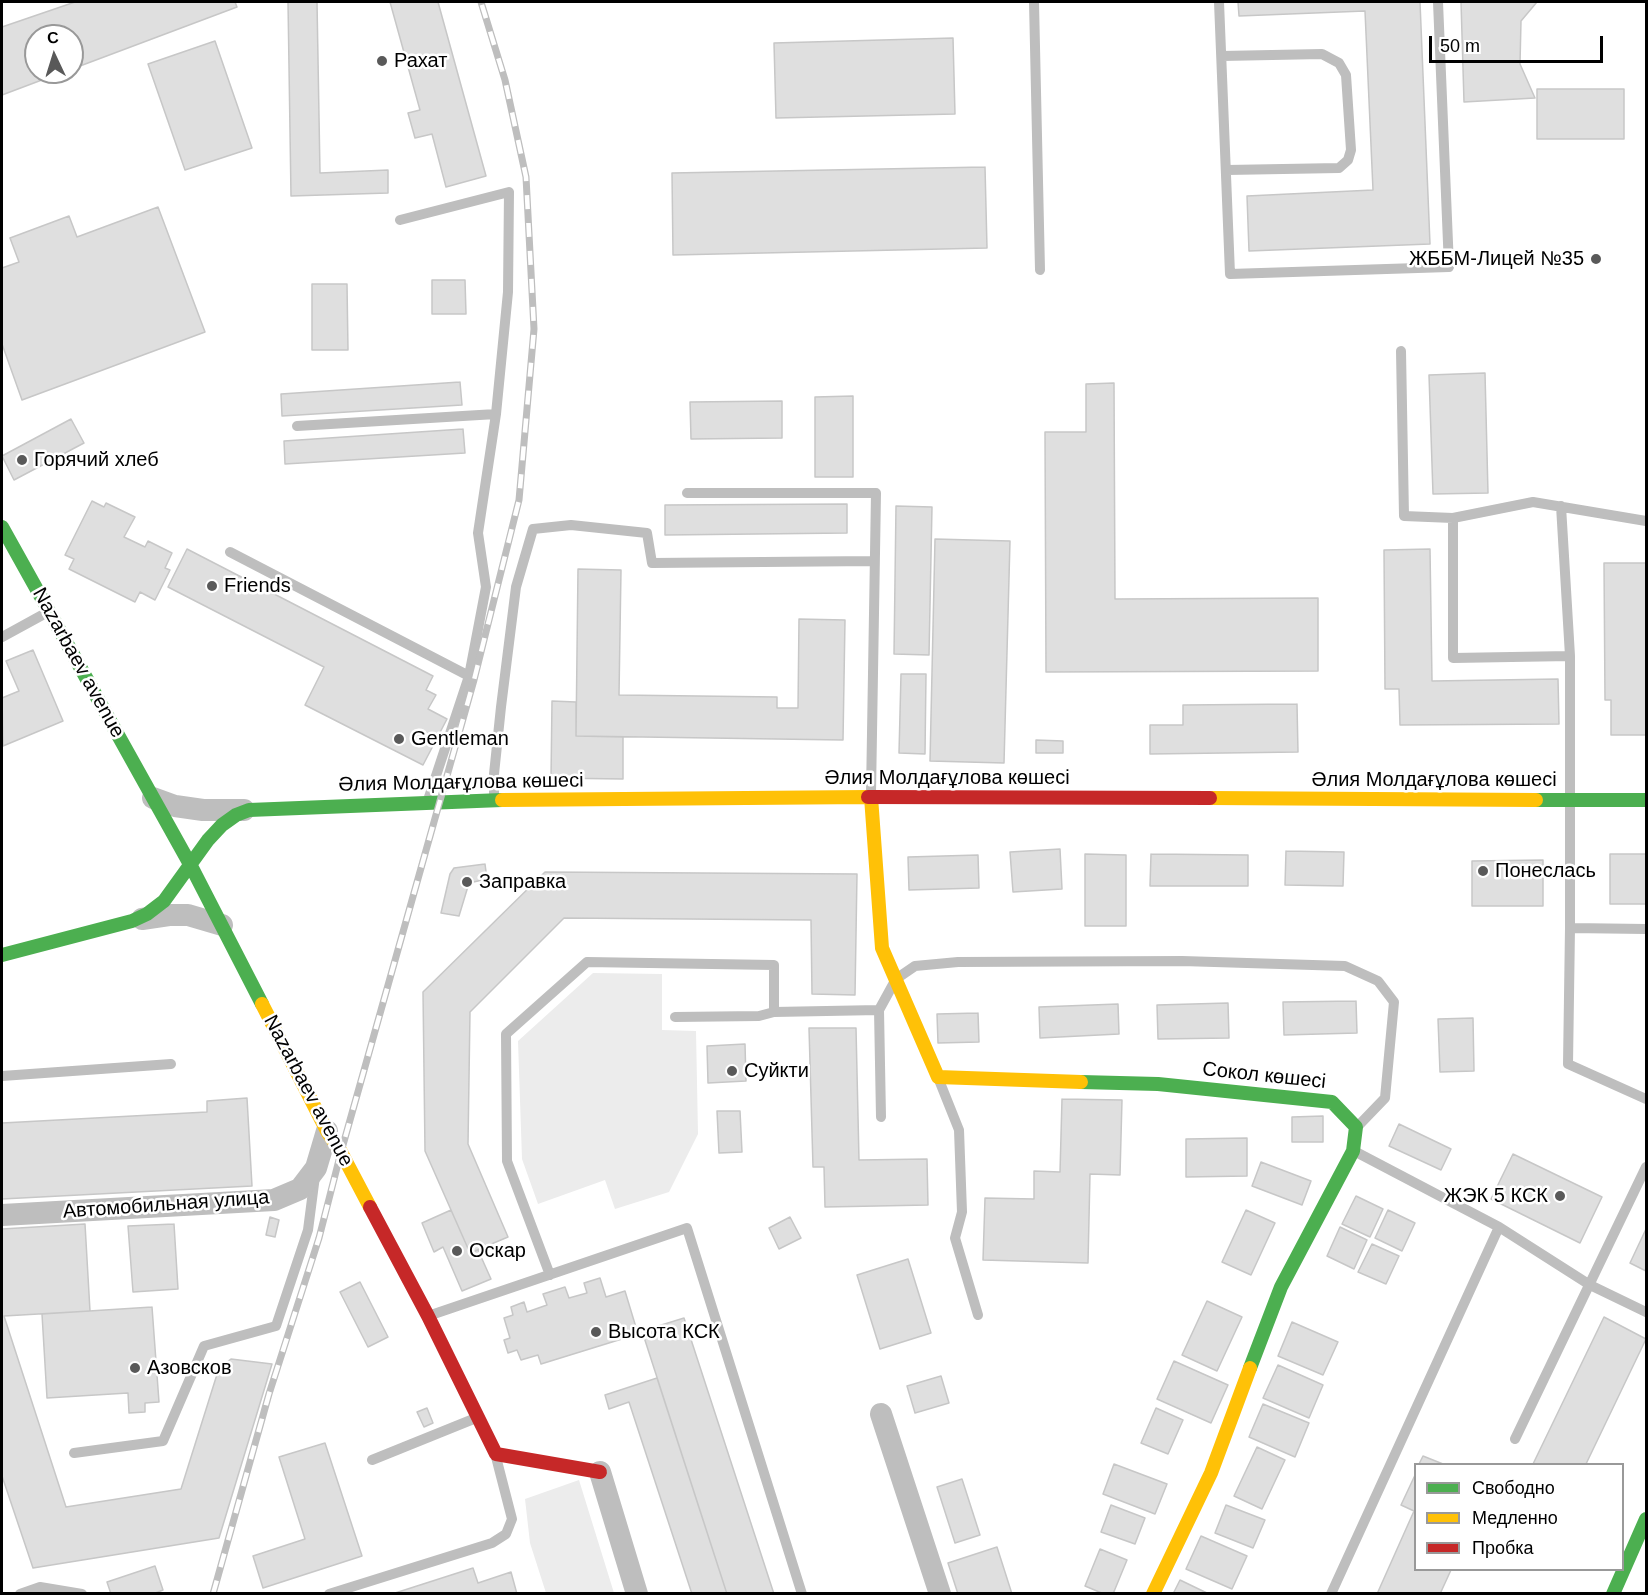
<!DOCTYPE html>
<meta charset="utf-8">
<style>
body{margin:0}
#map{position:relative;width:1648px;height:1595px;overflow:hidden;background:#fff;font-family:Helvetica,sans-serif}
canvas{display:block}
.frame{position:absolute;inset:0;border:3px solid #000;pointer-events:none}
.legend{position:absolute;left:1414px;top:1463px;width:210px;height:108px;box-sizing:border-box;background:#fff;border:2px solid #999;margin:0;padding:8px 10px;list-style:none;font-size:18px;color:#000}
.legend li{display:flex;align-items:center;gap:12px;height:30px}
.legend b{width:30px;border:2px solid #999}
.north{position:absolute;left:24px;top:24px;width:60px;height:60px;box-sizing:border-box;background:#fff;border:2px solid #999;border-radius:50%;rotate:356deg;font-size:16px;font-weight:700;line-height:24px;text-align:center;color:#000}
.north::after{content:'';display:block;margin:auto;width:21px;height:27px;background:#595959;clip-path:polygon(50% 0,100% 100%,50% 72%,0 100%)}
.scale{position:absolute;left:1429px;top:36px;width:174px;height:27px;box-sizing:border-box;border:3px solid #000;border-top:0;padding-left:8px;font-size:18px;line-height:21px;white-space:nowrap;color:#000;-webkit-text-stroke:4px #fff;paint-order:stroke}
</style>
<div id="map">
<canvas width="1648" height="1595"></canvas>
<div class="frame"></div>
<ul class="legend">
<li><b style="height:8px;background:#4caf50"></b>Свободно</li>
<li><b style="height:8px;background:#ffc107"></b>Медленно</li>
<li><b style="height:8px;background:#c62828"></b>Пробка</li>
</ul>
<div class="north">С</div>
<div class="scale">50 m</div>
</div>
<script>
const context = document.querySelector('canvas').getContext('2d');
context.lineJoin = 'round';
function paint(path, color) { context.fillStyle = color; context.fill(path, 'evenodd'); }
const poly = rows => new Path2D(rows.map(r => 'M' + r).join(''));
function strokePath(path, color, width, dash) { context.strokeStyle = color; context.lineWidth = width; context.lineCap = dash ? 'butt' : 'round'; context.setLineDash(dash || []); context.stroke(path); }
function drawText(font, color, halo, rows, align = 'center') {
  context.font = font + ' Helvetica,sans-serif'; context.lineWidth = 5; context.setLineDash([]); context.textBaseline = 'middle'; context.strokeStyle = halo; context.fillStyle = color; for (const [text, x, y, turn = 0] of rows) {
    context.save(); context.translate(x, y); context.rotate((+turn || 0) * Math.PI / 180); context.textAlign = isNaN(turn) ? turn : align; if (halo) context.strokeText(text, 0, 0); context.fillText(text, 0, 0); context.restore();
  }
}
paint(poly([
 [593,973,662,974,662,1030,696,1031,698,1134,669,1192,615,1209,605,1180,538,1204,522,1159,518,1041],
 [579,1480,614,1593,546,1593,530,1543,525,1499]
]), '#ececec');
const building = poly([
 [75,2,235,2,237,7,72,69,72,36,36,36,36,72,63,72,2,95,2,27,75,2],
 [288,2,317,2,320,173,388,170,388,193,291,196,288,2],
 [390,2,438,2,486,176,446,187,432,134,415,138,408,113,420,110,390,2],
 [1238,2,1420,2,1430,244,1249,251,1247,196,1373,190,1365,11,1239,16,1238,2],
 [1461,2,1537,2,1521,21,1520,64,1535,98,1464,102,1461,2],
 [953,38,955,114,776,118,774,43,953,38],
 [215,41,252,148,185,170,148,64,215,41],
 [1537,89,1624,89,1624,139,1537,139,1537,89],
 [985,167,987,248,673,255,672,173,985,167],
 [158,207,205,332,22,400,2,344,2,268,19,262,10,238,69,216,77,237,158,207],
 [432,280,465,280,466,314,432,314,432,280],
 [312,284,347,284,348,350,312,350,312,284],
 [1485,373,1488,493,1433,494,1429,375,1485,373],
 [460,382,462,405,282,416,281,394,460,382],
 [1114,383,1115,599,1318,598,1318,671,1046,672,1045,432,1086,432,1086,384,1114,383],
 [853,396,853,477,815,477,815,397,853,396],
 [782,401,782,438,691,439,690,402,782,401],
 [71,419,84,443,14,480,2,456,71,419],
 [463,429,465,453,285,464,284,441,463,429],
 [92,501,104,507,106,503,135,517,124,537,145,547,148,541,172,553,165,568,170,570,155,600,140,592,135,602,69,569,74,559,65,555,92,501],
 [847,504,847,533,665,535,665,505,847,504],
 [896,506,932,507,929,655,894,654,896,506],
 [935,539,1010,541,1004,763,930,761,935,539],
 [187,549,433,676,426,690,436,695,428,709,447,719,423,765,305,705,324,667,168,587,187,549],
 [1430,549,1432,681,1558,679,1559,724,1400,725,1399,689,1385,689,1384,550,1430,549],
 [1604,563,1646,563,1646,735,1611,735,1611,700,1605,700,1604,563],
 [578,569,621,570,619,695,777,697,777,708,798,708,799,619,845,620,843,740,576,736,578,569],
 [33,650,63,721,3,746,2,698,19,691,6,661,33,650],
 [901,674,926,674,925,754,899,753,901,674],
 [552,701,576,702,576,736,623,737,623,779,551,778,552,701],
 [1297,704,1298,752,1150,754,1150,725,1183,725,1183,705,1297,704],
 [1036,740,1063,741,1063,753,1036,753,1036,740],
 [1060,849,1062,889,1013,892,1010,852,1060,849],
 [1286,851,1344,852,1343,886,1285,885,1286,851],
 [1085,854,1126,855,1126,926,1085,926,1085,854],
 [1151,854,1248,855,1248,886,1150,886,1151,854],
 [1610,854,1646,854,1646,904,1610,904,1610,854],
 [978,855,979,888,909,890,908,857,978,855],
 [1543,860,1543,906,1472,906,1472,861,1543,860],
 [485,864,487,879,469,883,459,916,441,913,450,874,454,868,485,864],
 [545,872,857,874,855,995,812,994,811,920,564,918,470,1012,468,1144,508,1237,470,1253,425,1151,423,992,545,872],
 [1356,1001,1357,1033,1284,1035,1283,1002,1356,1001],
 [1228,1003,1229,1038,1158,1039,1157,1005,1228,1003],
 [1118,1004,1119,1034,1040,1038,1039,1007,1118,1004],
 [978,1013,979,1042,938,1043,937,1014,978,1013],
 [1473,1018,1474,1071,1440,1072,1438,1019,1473,1018],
 [809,1028,856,1028,859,1160,927,1159,928,1205,825,1207,824,1167,813,1167,809,1028],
 [745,1044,746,1081,708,1083,707,1046,745,1044],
 [247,1098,252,1186,2,1199,2,1123,207,1112,207,1101,247,1098],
 [1062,1099,1122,1100,1120,1175,1090,1174,1088,1263,983,1260,985,1198,1034,1199,1034,1171,1060,1172,1062,1099],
 [717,1111,740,1111,742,1152,719,1153,717,1111],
 [1323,1116,1323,1142,1292,1142,1292,1117,1323,1116],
 [1399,1124,1451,1149,1441,1170,1389,1146,1399,1124],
 [1247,1138,1247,1176,1186,1177,1186,1139,1247,1138],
 [1513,1154,1602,1197,1580,1243,1491,1199,1513,1154],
 [1261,1162,1311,1181,1302,1205,1252,1186,1261,1162],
 [1356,1196,1383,1209,1370,1237,1342,1224,1356,1196],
 [451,1210,470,1253,478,1250,491,1279,462,1291,443,1247,434,1252,422,1223,451,1210],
 [1246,1210,1275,1223,1251,1275,1222,1262,1246,1210],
 [1388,1210,1415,1223,1402,1251,1375,1238,1388,1210],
 [270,1217,279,1220,275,1237,266,1235,270,1217],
 [790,1217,801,1238,779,1249,769,1228,790,1217],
 [85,1224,90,1311,4,1316,66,1507,181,1489,219,1368,231,1359,272,1364,219,1538,33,1568,2,1476,2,1229,85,1224],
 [174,1224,178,1289,133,1292,128,1226,174,1224],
 [1340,1227,1367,1240,1354,1269,1327,1256,1340,1227],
 [1646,1229,1646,1271,1630,1263,1646,1229],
 [1372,1244,1399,1256,1386,1284,1358,1272,1372,1244],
 [908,1259,931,1333,880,1349,857,1275,908,1259],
 [600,1278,606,1297,625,1291,638,1334,541,1364,538,1355,521,1360,517,1350,508,1353,504,1340,510,1338,504,1318,513,1315,511,1307,524,1302,527,1312,547,1305,543,1294,565,1287,569,1298,587,1293,584,1283,600,1278],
 [360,1282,388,1337,368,1347,340,1292,360,1282],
 [1207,1301,1242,1317,1217,1371,1182,1355,1207,1301],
 [152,1307,159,1402,145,1403,145,1412,129,1413,128,1393,47,1398,42,1314,152,1307],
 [1604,1317,1646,1339,1586,1464,1533,1464,1604,1317],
 [684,1318,774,1594,727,1594,642,1331,684,1318],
 [1292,1322,1338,1342,1323,1375,1278,1356,1292,1322],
 [1174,1361,1228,1385,1211,1423,1157,1399,1174,1361],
 [1278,1365,1323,1385,1309,1418,1263,1398,1278,1365],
 [941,1376,949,1403,915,1413,907,1386,941,1376],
 [657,1378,727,1594,692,1594,629,1402,609,1409,605,1395,657,1378],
 [1263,1404,1309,1423,1295,1457,1249,1437,1263,1404],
 [427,1408,433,1423,424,1427,417,1412,427,1408],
 [1156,1408,1183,1420,1168,1454,1141,1443,1156,1408],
 [325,1443,362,1556,263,1588,253,1556,305,1539,279,1457,325,1443],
 [1257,1447,1285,1460,1262,1509,1234,1496,1257,1447],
 [1423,1456,1443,1464,1419,1464,1423,1456],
 [1114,1464,1167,1484,1155,1514,1103,1494,1114,1464],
 [1416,1473,1416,1570,1451,1570,1440,1594,1377,1594,1414,1511,1401,1505,1416,1473],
 [962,1479,980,1535,955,1543,937,1487,962,1479],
 [1111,1505,1145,1518,1135,1544,1101,1532,1111,1505],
 [1226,1505,1265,1520,1253,1548,1215,1533,1226,1505],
 [1201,1536,1247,1556,1232,1589,1186,1569,1201,1536],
 [997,1547,1012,1594,958,1594,948,1563,997,1547],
 [1100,1549,1127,1560,1113,1594,1104,1594,1085,1586,1100,1549],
 [155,1566,163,1590,153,1594,111,1594,107,1582,155,1566],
 [473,1568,478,1583,511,1572,517,1594,392,1594,473,1568],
 [1180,1580,1209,1594,1173,1594,1180,1580]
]);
paint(building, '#dfdfdf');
strokePath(building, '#c7c7c7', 1.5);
strokePath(poly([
 [1034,2,1040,270],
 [1219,2,1230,274,1449,267,1438,2],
 [1222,56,1322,54,1339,63,1346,75,1351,150,1348,160,1339,168,1227,170],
 [400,220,509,192,508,292,496,414,478,533,486,587,469,676,428,800],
 [1401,351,1404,516,1453,518],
 [297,426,496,414],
 [687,493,876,493,871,793],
 [1561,506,1570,656],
 [1646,521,1533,502,1453,518,1453,658,1570,656,1570,928,1646,929],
 [230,552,469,676],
 [2,637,46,613],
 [494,796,494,774,501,707,516,587,533,529,571,525,647,533,652,563,874,561],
 [1570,928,1568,1064,1646,1099],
 [879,1010,881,1117],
 [675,1017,759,1016,774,1012],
 [2,1076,171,1064],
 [939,1080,959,1130,962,1212,955,1238,978,1315],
 [1356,1152,1499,1227,1590,1285,1646,1312],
 [550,1275,507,1161,506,1034,587,962,774,965,774,1012,879,1010,896,979,915,966,958,962,1182,961,1345,966,1378,981,1394,1002,1385,1098,1359,1125],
 [431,1315,687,1228,802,1594],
 [1515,1439,1646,1167],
 [74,1453,163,1441,204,1346,276,1326,308,1230,315,1176],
 [372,1460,476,1418],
 [20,1594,40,1587,82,1594],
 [329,1594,492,1543,506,1534,512,1519,496,1457],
 [1331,1594,1499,1227]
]), '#bebebe', 10);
strokePath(poly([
 [153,798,175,806,203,810,244,810],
 [142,919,169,915,188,915,222,925],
 [2,1215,274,1200,300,1189,316,1168,327,1131],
 [881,1414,940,1594],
 [600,1472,637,1594]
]), '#bebebe', 22);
strokePath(poly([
 [2,527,191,866,262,1004],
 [1536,800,1646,800],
 [2,955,132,921,147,914,164,901,208,840,222,825,236,815,249,810,502,800],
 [1081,1082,1158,1084,1332,1102,1356,1127,1353,1151,1281,1287,1250,1368],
 [1613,1594,1646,1519]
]), '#4caf50', 14);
strokePath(poly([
 [871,797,882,948,938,1077,1081,1082],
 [1210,798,1536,800],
 [502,800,868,797],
 [262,1004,327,1131,341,1152,370,1207],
 [1153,1594,1211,1473,1250,1368]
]), '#ffc107', 14);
strokePath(poly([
 [868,797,1210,798],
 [370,1207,428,1316,496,1454,600,1472]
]), '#c62828', 14);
const rail = poly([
 [213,1594,269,1394,319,1238,341,1152,474,680,519,500,534,329,526,177,505,80,481,2]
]);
strokePath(rail, '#bebebe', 7);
strokePath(rail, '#fff', 4.5, [14]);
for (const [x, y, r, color] of [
 [382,61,6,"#595959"],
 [1596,259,6,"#595959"],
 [22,460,6,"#595959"],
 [212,586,6,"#595959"],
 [399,739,6,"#595959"],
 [1483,871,6,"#595959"],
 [467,882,6,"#595959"],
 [732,1071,6,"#595959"],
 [1560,1196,6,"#595959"],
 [457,1251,6,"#595959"],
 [596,1332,6,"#595959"],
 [135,1368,6,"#595959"]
]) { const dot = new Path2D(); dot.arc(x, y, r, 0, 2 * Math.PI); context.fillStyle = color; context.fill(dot); strokePath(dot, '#fff', 2); }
drawText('20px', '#000', '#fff', [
 ["Рахат",394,61],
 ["ЖББМ-Лицей №35",1584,259,"right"],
 ["Горячий хлеб",34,460],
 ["Friends",224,586],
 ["Gentleman",411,739],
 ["Понеслась",1495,871],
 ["Заправка",479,882],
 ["Суйкти",744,1071],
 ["ЖЭК 5 КСК",1548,1196,"right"],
 ["Оскар",469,1251],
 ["Высота КСК",608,1332],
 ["Азовсков",147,1368]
], 'left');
drawText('20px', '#000', '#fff', [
 ["Nazarbaev avenue",78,663,61],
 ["Әлия Молдағұлова көшесі",947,778],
 ["Әлия Молдағұлова көшесі",1434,780],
 ["Әлия Молдағұлова көшесі",461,783,-1],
 ["Сокол көшесі",1264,1076,6],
 ["Nazarbaev avenue",308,1091,62],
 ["Автомобильная улица",166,1205,-4]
]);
</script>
